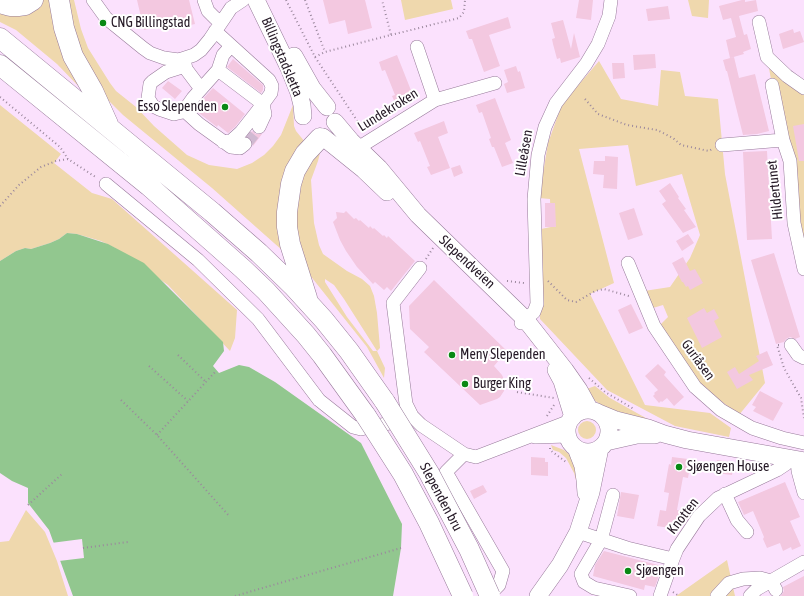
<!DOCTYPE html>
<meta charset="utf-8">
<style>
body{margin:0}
canvas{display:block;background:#fbe1fd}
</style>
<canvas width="804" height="596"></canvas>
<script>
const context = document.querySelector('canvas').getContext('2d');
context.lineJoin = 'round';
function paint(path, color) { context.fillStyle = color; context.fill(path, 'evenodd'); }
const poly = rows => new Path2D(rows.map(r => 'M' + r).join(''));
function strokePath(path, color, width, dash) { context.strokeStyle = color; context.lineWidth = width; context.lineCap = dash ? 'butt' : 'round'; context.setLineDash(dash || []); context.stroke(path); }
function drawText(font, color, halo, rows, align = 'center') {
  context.font = font + ' "Asap Condensed",sans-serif'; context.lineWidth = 4; context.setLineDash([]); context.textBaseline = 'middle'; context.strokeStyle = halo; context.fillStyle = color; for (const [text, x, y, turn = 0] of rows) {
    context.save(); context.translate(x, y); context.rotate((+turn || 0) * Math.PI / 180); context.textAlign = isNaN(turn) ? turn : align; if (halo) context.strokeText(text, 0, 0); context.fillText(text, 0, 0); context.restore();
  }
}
paint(poly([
 [42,0,54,0,84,92,57,64,16,30,0,22,0,9],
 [66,0,74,0,81,29,88,48,110,83,116,91,136,107,154,126,187,155,209,165,237,169,252,163,264,155,273,146,281,135,293,105,294,126,296,131,305,142,283,251,212,188,123,115,104,96,80,57],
 [401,0,451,0,453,9,405,20],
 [688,0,709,0,708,18,692,16],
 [767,57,804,88,804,269,772,85],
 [599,61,621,99,658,106,661,70,680,72,685,96,718,99,725,174,765,383,739,415,699,384,660,325,668,317,663,305,653,308,644,291,670,287,690,258,700,235,682,174,636,186,628,145,579,149,614,283,590,294,645,405,710,413,731,428,729,437,675,426,607,390,540,319,541,229,551,227,550,199,539,198,548,143,562,104],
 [0,105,61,154,54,163,92,193,112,199,237,310,235,338,230,351,168,285,115,248,101,241,77,234,67,233,59,239,50,243,31,249,25,248,16,251,0,261],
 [320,153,318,161,311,180,314,223,319,245,323,254,347,271,362,279,370,286,374,296,377,313,380,348,377,351,385,368,384,378,367,347,305,269,295,245,295,191,314,156],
 [325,279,334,285,344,299,377,351,373,351,347,317,325,282],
 [595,386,610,398,662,427,607,409,594,400,584,390],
 '578 430a9 9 0 1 1 18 0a9 9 0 1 1-18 0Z',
 [551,445,564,450,571,456,576,467,577,483,574,473,566,458,559,452,553,450],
 [26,510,45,532,57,561,68,596,0,596,0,542,9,541],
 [727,560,735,596,676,596]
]), '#efd8ad');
paint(poly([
 [67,233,77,234,108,244,144,263,223,342,224,351,213,366,219,373,239,365,249,367,275,382,361,443,402,524,401,548,393,596,73,596,49,530,28,503,28,488,12,481,0,473,0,261,16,251,25,248,31,249,50,243,59,239]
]), '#92c78f');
paint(poly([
 [82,539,84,558,59,561,51,543]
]), '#fbe1fd');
paint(poly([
 [137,0,189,0,195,24,168,30,166,25,144,30],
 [323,0,365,0,372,28,348,34,345,20,329,24],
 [579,0,593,0,591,20,576,18],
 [742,0,745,0,745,2,756,0,758,11,739,16,744,35,747,34,751,49,743,52,744,54,730,58,726,40,736,37,731,18,723,20,719,6],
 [668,6,670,19,648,21,646,9],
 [508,17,511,28,489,35,500,66,484,72,472,39,469,39,466,31],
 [563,20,571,49,574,33,580,57,561,63,560,58,557,59,553,44,552,39,555,38,551,23],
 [793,29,794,33,800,31,804,42,783,49,779,34],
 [655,54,656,68,634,70,633,55],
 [397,55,414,98,396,105,392,96,395,95,385,70,382,71,379,62],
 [734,57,739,78,755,74,769,131,757,134,743,135,727,71,726,71,723,60],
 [233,59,263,85,263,90,261,93,227,67],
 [612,63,624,63,625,78,613,79],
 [516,66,518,72,520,71,525,88,507,93,504,84,508,82,504,70],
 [168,81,182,91,175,99,162,88],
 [213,88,245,114,235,127,228,133,218,125,217,127,195,110,199,103],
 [495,98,511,140,505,143,513,163,502,167,494,147,492,147,489,139,491,138,482,112,479,113,476,105],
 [444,121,448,133,438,137,450,168,431,175,427,167,430,166,420,141,418,142,414,133],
 [804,124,804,161,799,161,793,126],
 [252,131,256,134,262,134,253,146,251,139,248,136],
 [767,151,772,239,747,240,743,152],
 [605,156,618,157,617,189,603,188,604,175,593,174,594,161,605,161],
 [460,165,463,173,454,177,451,168],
 [670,183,679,197,678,198,686,209,684,210,696,227,683,233,662,204,666,201,659,191],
 [545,203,555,203,556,227,545,227],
 [634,208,643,235,628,240,619,213],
 [346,211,354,219,356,218,359,221,360,220,369,228,370,226,373,229,374,228,383,236,384,235,387,238,388,236,415,261,391,291,387,287,384,290,375,282,373,284,357,267,346,251,340,240,333,222,337,218,336,212,344,213],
 [688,234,694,243,682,251,676,241],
 [774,253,800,337,795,339,790,337,786,339,784,342,776,344,751,260],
 [683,257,690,271,695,269,703,283,690,290,688,286,686,287,683,282,682,282,672,263],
 [434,280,507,351,494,366,502,375,505,382,504,391,500,397,497,399,480,405,424,352,429,347,410,329,409,306],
 [631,304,643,328,629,334,618,310],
 [704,308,707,313,714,309,719,318,714,321,722,337,702,348,687,318],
 [767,351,773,365,749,375,753,380,737,389,727,372,735,367,739,374,759,361,756,356],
 [658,364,666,372,664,375,684,397,674,406,667,398,662,402,661,401,659,403,653,396,655,394,654,393,658,390,645,376],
 [760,391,783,403,773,421,753,411,756,407,752,405],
 [531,457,545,458,545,462,548,462,548,476,531,475],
 [672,457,688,459,688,460,691,461,688,478,683,477,677,510,688,512,686,521,685,523,672,521,670,528,657,526,660,510,666,511,669,493,664,492,669,464,671,465],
 [717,460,734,463,732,475,715,473],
 [785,482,800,517,790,521,801,546,792,550,791,547,783,551,780,543,767,548,763,539,764,537,753,511,744,515,738,502],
 [483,485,487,492,474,499,470,491],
 [621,492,639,495,634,519,617,516],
 [604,551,662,566,655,587,645,585,644,590,593,576,595,565],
 [804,576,804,596,781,596,784,591,783,587]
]), '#f3c8e0');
strokePath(poly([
 [245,144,259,127]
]), '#d0b9d2', 13, [13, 6]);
const minor = poly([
 [93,0,106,18,143,48,150,53,164,58,179,60,194,55,201,50,210,39,227,14,231,8,243,0],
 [204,0,208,11,215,18,221,22],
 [759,22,767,57,787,76,804,88],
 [215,31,269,80,272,86,271,93,263,104,241,132,231,141,223,142],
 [231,46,223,55,218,70,193,98,188,105,187,110,188,114,199,124,231,147,240,148,245,144],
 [417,47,435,100],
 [184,59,186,69,201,89],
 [185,66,166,72,153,81,150,84,148,98,153,106,159,109,174,114,187,111],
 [218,70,263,104,265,114,259,127],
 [772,85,783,140,790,161,794,223,804,269],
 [722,145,783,140],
 [358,148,435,100,495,83],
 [106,184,198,260,258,319,319,400,353,427,361,429,405,420,412,416],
 [628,263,654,326,695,387,721,410,752,428,782,438,804,443],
 [420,268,393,303,406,404,412,416,421,425,464,454,476,457,570,421],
 [521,323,534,312,537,304,534,199,538,155,545,127,556,103,586,64,598,44,609,16,611,0],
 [791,345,798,355,804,358],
 [535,437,568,436],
 [464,454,446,472,503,571,499,585,488,596],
 [797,459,798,471,804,493],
 [725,494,737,520,747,532],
 [613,495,601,540,581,574,584,582,594,588,630,596],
 [578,532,627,548,673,559],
 [660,596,673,559,677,549,699,516,718,498,777,470,786,464,790,458],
 [717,596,729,583,743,579,760,578,771,581,776,590],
 [750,596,757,589,804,562]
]);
const major = poly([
 [256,0,289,68,299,93,302,105,303,116],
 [294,56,312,88,327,107],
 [335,122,351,141,379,168,418,215,525,319,565,370,579,390,590,410],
 [323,137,364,170,387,192],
 [556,370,562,381,573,417],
 '567 431a21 21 0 1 1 42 0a21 21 0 1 1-42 0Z',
 [599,413,616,420,648,428,664,434,687,440,804,461],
 [606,442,637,435,655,435],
 [576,448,583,466,585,480,586,493],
 [538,596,560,565,578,532,591,492,600,448]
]);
const highway = poly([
 [59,0,64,28,73,56,93,91,108,124],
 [0,3,10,6,18,6,25,5,33,0],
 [0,38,212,212,259,253,293,286,324,320,349,351,385,402],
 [0,65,149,186,243,269,266,291,306,335,322,355,366,416],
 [307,298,290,244,287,227,287,212,291,184,295,171,305,154,320,138]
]);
strokePath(minor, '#977a9a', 14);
strokePath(major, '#977a9a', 18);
strokePath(highway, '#977a9a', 21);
strokePath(poly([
 [286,0,315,57,364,131],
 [305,0,325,52],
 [391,35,459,18,464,12,465,0],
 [315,57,325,52,391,35,382,0],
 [0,97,60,147,68,159],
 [585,99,598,114,627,125,657,130,673,138,681,145,709,151,712,149],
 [0,206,19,185,41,167,56,161,68,159,97,178],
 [426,259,433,248],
 [507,281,524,283],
 [548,281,567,300,576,302,595,291,604,289,629,296],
 [779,345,777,345,784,368,801,398,804,418],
 [178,355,206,382],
 [149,366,188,401],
 [589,378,605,392,634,409],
 [517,392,554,398],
 [121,400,157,435,230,517],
 [547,416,554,405],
 [157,435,216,371],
 [550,448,550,450,566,462],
 [28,505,62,474],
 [83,548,128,542],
 [673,592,679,596],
 [235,596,401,548]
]), '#9b889d', 2, [1, 3]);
strokePath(minor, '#fff', 13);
strokePath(major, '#fff', 17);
strokePath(highway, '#fff', 20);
const highwayBridge = poly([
 [385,402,429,473,469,549,490,596],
 [366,416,403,474,429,523,463,596]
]);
strokePath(highwayBridge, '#977a9a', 21, []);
strokePath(highwayBridge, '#fff', 20);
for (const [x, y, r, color] of [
 [103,23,4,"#088913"],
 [225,107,4,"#088913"],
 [452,355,4,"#088913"],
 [465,384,4,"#088913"],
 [679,467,4,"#088913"],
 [628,571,4,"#088913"]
]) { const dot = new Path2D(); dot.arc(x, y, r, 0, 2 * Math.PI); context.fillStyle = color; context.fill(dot); strokePath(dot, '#fff', 1.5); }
drawText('14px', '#241825', '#fff', [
 ["CNG Billingstad",111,23],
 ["Esso Slependen",217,107,"right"],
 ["Meny Slependen",460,355],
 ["Burger King",473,384],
 ["Sjøengen House",687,467],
 ["Sjøengen",636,571]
], 'left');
drawText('14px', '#241825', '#fff', [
 ["Billingstadsletta",282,57,67],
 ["Lundekroken",388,110,-32],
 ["Lilleåsen",524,153,-80],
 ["Hildertunet",775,190,-96],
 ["Slependveien",467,262,43],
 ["Guriåsen",698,360,54],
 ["Slependen bru",441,497,62],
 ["Knotten",683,516,-52]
]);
</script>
